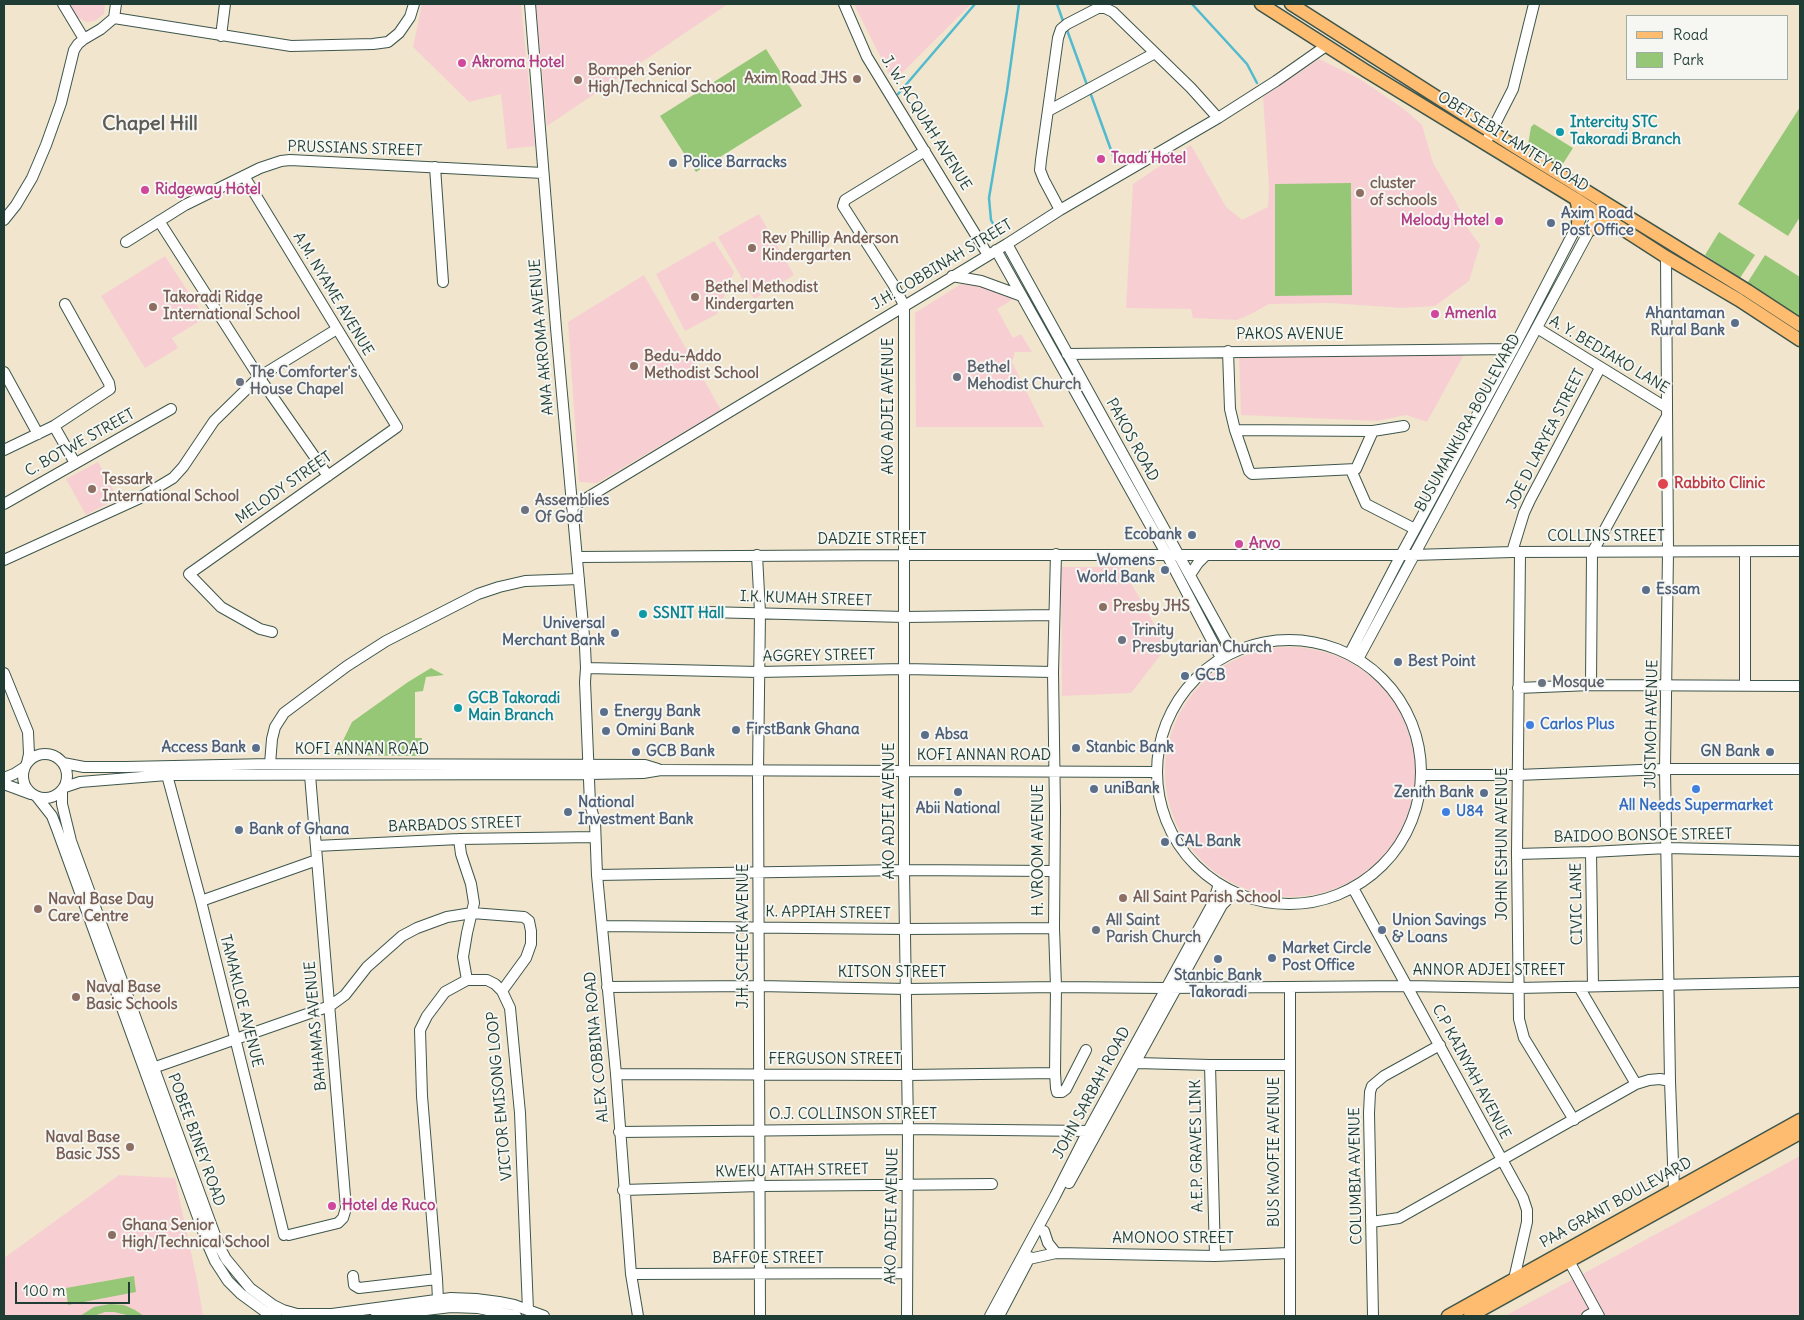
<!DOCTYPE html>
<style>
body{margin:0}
#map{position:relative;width:1804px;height:1320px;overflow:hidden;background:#f1e5cd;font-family:Delius,sans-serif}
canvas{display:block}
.frame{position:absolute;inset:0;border:5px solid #1f3d34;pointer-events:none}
.legend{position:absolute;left:1626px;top:15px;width:162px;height:65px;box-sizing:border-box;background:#f6f6f2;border:1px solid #a0aca6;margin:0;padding:6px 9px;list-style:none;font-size:15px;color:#1f3d34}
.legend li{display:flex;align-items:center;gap:10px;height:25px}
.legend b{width:25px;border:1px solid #a0aca6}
.scale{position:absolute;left:15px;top:1282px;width:115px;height:22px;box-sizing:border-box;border:2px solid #1f3d34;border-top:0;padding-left:6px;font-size:15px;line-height:18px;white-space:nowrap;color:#1f3d34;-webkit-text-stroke:4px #f6f6f2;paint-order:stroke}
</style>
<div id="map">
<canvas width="1804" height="1320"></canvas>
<div class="frame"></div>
<ul class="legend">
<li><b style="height:6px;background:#fdbc70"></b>Road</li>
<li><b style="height:14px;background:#96c777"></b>Park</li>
</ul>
<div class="scale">100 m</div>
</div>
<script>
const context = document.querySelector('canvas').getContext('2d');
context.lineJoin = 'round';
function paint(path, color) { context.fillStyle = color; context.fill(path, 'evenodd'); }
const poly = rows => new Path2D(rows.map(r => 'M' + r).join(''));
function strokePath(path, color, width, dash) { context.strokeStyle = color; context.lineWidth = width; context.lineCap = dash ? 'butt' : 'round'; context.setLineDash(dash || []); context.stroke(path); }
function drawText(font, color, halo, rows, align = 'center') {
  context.font = font + ' Delius,sans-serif'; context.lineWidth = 4; context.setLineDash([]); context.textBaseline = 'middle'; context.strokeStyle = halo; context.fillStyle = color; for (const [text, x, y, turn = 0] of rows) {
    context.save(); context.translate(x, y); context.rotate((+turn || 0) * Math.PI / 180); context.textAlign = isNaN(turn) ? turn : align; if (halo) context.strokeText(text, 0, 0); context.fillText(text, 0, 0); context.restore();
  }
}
paint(poly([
 [69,4,105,4,104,14,95,21,86,22,77,17],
 [422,4,521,4,535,146,507,149,501,94,469,102,413,47],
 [536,4,728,4,547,126],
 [854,4,971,4,893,82],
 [1319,59,1360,79,1405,110,1422,125,1433,163,1455,200,1469,230,1480,245,1469,281,1435,306,1401,308,1331,303,1269,304,1249,315,1237,320,1193,318,1191,309,1126,308,1133,184,1191,145,1226,207,1242,220,1268,207,1269,185,1263,97],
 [759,214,794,275,754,299,718,237],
 [714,241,734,272,717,314,685,331,656,274],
 [165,256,205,318,172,338,178,348,145,368,101,296],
 [644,275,721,410,597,483,579,482,568,322],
 [964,282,1002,289,1012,300,997,309,1013,338,1021,334,1032,352,1015,352,1012,362,1044,427,916,427,915,313],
 [1467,349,1427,422,1406,415,1377,421,1241,415,1239,354],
 [98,462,118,498,86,515,66,479],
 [1061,567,1122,567,1167,647,1131,693,1062,696],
 '1165 772a125 125 0 1 1 250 0a125 125 0 1 1-250 0Z',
 [1800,1156,1800,1316,1505,1316],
 [119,1175,175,1178,197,1280,203,1316,4,1316,4,1258]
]), '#f7cfd2');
paint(poly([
 [766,49,802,106,696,172,660,116],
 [1800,107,1800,217,1788,236,1738,204],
 [1534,124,1573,148,1559,170,1527,151,1531,127],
 [1351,183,1352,295,1275,296,1275,184],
 [1719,232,1755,255,1740,278,1705,255],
 [1765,255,1800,277,1800,319,1746,285],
 [431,668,444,675,426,677,423,691,415,692,415,738,422,738,420,756,336,755,352,722,408,682],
 [134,1276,136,1292,68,1305,66,1288],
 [110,1304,124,1305,135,1310,144,1316,131,1316,114,1312,105,1312,94,1316,80,1316,94,1307]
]), '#96c777');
strokePath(poly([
 [1057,4,1063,21],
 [1192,4,1247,64,1257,83],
 [1067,30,1087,85],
 [1090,92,1115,161],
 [898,94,975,4],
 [1000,236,991,220,989,198,1007,91,1019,4]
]), '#51bacf', 2.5);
const minor = poly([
 [63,4,84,39,101,29,114,18,116,4],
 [530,4,556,328,585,647,586,668,585,682,590,804,595,822,597,875,616,1074,631,1274,638,1316],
 [844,4,867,57,988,255],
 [114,18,291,46,373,44,388,42,399,33,410,17,414,4],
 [221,36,225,4],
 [1048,111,1155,53],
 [1488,138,1513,89,1534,4],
 [435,167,443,282],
 [244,176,397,427,189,574,221,607,260,629,272,632],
 [1060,210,1044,180,1040,170,1041,160,1058,38,1061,29,1067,24,1098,8,1105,8,1113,12,1191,88,1218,118],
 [4,220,16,205,32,178,46,145,61,103,74,50,78,44,84,39],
 [159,221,259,377,328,476],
 [126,242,185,205,260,168,281,161,290,160,543,173],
 [1007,244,1231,650],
 [996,250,1167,555,1220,656],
 [1666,257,1668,552,1665,769,1670,1081,1674,1190],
 [952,276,981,281,1022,296],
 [1537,328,1667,408],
 [1228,351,1230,409,1235,430,1249,471,1252,474,1356,469,1373,431,1235,430],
 [1067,354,1513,349],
 [4,372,38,434],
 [54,426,75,463],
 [1373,431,1404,426],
 [4,450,54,426,110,389,109,383,65,304],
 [1351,470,1366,504,1415,529],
 [4,504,171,409],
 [572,507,1007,244,1060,210,1218,118,1276,81,1326,46],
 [1512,552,1524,513,1530,500,1600,368],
 [1520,553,1517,854,1519,1019,1524,1038,1574,1120],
 [1056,554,1053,672,1055,810,1054,928,1056,987,1055,1073,1056,1088,1057,1092,1062,1092,1066,1089,1086,1050],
 [757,555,760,612,758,771,760,1316],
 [577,557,904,555,1413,555,1512,552,1800,551],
 [4,560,138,499,173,478,183,467,214,421,259,377,337,329],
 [1190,575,1198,563,1206,555],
 [706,612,905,617,1054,615],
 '1157 772a132 132 0 1 1 264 0a132 132 0 1 1-264 0Z',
 [1350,653,1401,555,1513,349,1581,218],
 [1358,659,1602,207],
 [586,668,759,672,904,669,1053,672],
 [4,673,28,732,29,754,27,763],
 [1745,684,1745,552],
 [1591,685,1592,553,1666,418],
 [1518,688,1591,685,1800,686],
 '23 776a22 22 0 1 1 44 0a22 22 0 1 1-44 0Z',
 [63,763,84,767,126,767,270,764,645,765,658,769],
 [270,764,272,739,275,727,284,713,347,666,386,641,478,594,499,587,525,581,579,579],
 [167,775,201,901,284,1235],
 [1423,775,1518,775,1665,769,1800,769],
 [4,778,14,774,25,767],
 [4,784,31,794],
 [65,787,80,782,167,775,588,774,643,773,661,770,1156,772],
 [62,790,62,804,71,841,219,1246,226,1259,250,1288,273,1305,283,1310,297,1314,332,1314,451,1298,476,1299,499,1302,514,1305,544,1316],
 [37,797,52,816,57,829,208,1245,215,1261,228,1281,241,1294,267,1313,276,1316],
 [459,839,461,854,471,884,474,903,467,933,463,957,467,980],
 [316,846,459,839,595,837],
 [1591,852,1593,986],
 [1517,854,1591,852,1667,848,1800,851],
 [597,875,904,870,1054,871],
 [1353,888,1523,1198,1527,1210,1527,1222,1514,1279],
 [201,901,317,860],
 [602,926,906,929,1054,928],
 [607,987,759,986,907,989,1056,987,1166,988,1407,986,1518,988,1800,982],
 [1579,987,1636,1084],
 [1137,1063,1210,1065,1290,1065],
 [1210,1065,1215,1256],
 [153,1068,330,1006,345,995,367,967,402,936,417,928,447,917,472,913,524,917,529,921,531,931,531,944,526,958,502,991],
 [616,1074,907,1075,1055,1073],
 [619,1132,908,1129,1088,1131],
 [1069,1183,1222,905,1234,893],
 [623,1190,760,1186,992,1184],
 [1371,1222,1399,1218,1636,1084,1649,1080,1660,1079,1670,1081],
 [1044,1231,1048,1243,1056,1253],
 [289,1235,338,1223,343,1218,346,1208,310,775],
 [1029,1259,1056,1253,1215,1256,1289,1253],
 [1569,1261,1599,1316],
 [631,1274,907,1273],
 [353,1276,354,1285,359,1288,437,1279],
 [438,1300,437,1279,422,1096,420,1030,427,1016,445,992,467,980,487,980,495,984,502,991,510,1008,520,1113,528,1310],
 [376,1316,451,1307,478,1308,516,1316],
 [907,1316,908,1129,904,870,904,305,893,284,843,206,845,200,925,151],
 [990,1316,1055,1196,1088,1131,1213,903,1219,884],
 [999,1316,1030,1257],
 [1290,1316,1290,988],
 [1373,1316,1369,1113,1370,1092,1372,1086,1384,1076,1440,1045],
 [1587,1316,1596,1311]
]);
const major = poly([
 [1261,4,1366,71,1576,199,1666,257,1739,300,1800,340],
 [1291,4,1515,147,1748,291,1800,325],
 [1576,199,1579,211,1578,224],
 [1589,230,1604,223,1615,224],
 [1448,1316,1800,1120],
 [1470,1316,1800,1133]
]);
strokePath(minor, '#3e564b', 12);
strokePath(major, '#3e564b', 15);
strokePath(minor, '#fff', 10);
strokePath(major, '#fdbc70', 12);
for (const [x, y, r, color] of [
 [462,63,5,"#d1479c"],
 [857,79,5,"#8d6e63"],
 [578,80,5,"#8d6e63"],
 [1560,132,5,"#0f9aa8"],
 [1101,159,5,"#d1479c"],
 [673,163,5,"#5c6f8a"],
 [145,190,5,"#d1479c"],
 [1360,193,5,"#8d6e63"],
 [1499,221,5,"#d1479c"],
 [1551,223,5,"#5c6f8a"],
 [752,248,5,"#8d6e63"],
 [695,297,5,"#8d6e63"],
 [153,307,5,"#8d6e63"],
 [1435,314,5,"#d1479c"],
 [1735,323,5,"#5c6f8a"],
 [634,366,5,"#8d6e63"],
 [957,377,5,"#6b7280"],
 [240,382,5,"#6b7280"],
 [1663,484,6,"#e0444e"],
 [92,489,5,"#8d6e63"],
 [525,510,5,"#6b7280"],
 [1192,535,5,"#5c6f8a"],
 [1239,544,5,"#d1479c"],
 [1165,570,5,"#5c6f8a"],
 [1646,590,5,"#5c6f8a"],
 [1103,607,5,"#8d6e63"],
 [643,614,5,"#0f9aa8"],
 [615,633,5,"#5c6f8a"],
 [1122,640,5,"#6b7280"],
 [1398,662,5,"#5c6f8a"],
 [1185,676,5,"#5c6f8a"],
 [1542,683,5,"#6b7280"],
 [458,708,5,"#0f9aa8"],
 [604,712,5,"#5c6f8a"],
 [1530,725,5,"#3f7fe0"],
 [736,730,5,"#5c6f8a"],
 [606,731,5,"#5c6f8a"],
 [925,735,5,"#5c6f8a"],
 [256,748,5,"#5c6f8a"],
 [1076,748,5,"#5c6f8a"],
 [636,752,5,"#5c6f8a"],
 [1770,752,5,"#5c6f8a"],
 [1094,789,5,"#5c6f8a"],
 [1696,789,5,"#3f7fe0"],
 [958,792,5,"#5c6f8a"],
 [1484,793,5,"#5c6f8a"],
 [568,812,5,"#5c6f8a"],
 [1446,812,5,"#3f7fe0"],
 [239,830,5,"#5c6f8a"],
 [1165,842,5,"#5c6f8a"],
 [1123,898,5,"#8d6e63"],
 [38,909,5,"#8d6e63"],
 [1096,930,5,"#6b7280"],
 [1382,930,5,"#5c6f8a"],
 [1272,958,5,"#5c6f8a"],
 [1218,959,5,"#5c6f8a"],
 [76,997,5,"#8d6e63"],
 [130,1147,5,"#8d6e63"],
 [332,1206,5,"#d1479c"],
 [112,1235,5,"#8d6e63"]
]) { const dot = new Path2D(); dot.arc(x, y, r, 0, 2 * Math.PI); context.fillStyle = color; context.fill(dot); strokePath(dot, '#f6f6f2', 2); }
drawText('bold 15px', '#b23c85', '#f6f6f2', [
 ["Akroma Hotel",472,63],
 ["Taadi Hotel",1111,159],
 ["Ridgeway Hotel",155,190],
 ["Melody Hotel",1489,221,"right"],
 ["Amenla",1445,314],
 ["Arvo",1249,544],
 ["Hotel de Ruco",342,1206]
], 'left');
drawText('bold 15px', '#785e54', '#f6f6f2', [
 ["Bompeh Senior",588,71],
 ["High/Technical School",588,88],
 ["Axim Road JHS",847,79,"right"],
 ["cluster",1370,184],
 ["of schools",1370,201],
 ["Rev Phillip Anderson",762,239],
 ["Kindergarten",762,256],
 ["Bethel Methodist",705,288],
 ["Kindergarten",705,305],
 ["Takoradi Ridge",163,298],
 ["International School",163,315],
 ["Bedu-Addo",644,357],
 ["Methodist School",644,374],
 ["Tessark",102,480],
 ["International School",102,497],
 ["Presby JHS",1113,607],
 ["All Saint Parish School",1133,898],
 ["Naval Base Day",48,900],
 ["Care Centre",48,917],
 ["Naval Base",86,988],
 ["Basic Schools",86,1005],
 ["Naval Base",120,1138,"right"],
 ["Basic JSS",120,1155,"right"],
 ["Ghana Senior",122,1226],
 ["High/Technical School",122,1243]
], 'left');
drawText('15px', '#1f3d34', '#f6f6f2', [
 ["J. W. ACQUAH AVENUE",926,123,58],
 ["OBETSEBI LAMTEY ROAD",1513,142,32],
 ["PRUSSIANS STREET",355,149,2],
 ["J.H. COBBINAH STREET",942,265,-31],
 ["A.M. NYAME AVENUE",333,294,59],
 ["PAKOS AVENUE",1290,335],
 ["AMA AKROMA AVENUE",542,337,-95],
 ["A. Y. BEDIAKO LANE",1609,355,31],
 ["AKO ADJEI AVENUE",889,406,-90],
 ["BUSUMANKURA BOULEVARD",1468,423,-61],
 ["JOE D LARYEA STREET",1546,439,-63],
 ["PAKOS ROAD",1132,440,61],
 ["C. BOTWE STREET",80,443,-29],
 ["MELODY STREET",284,488,-35],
 ["COLLINS STREET",1606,537],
 ["DADZIE STREET",872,540],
 ["I.K. KUMAH STREET",806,599,2],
 ["AGGREY STREET",819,656,-1],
 ["JUSTMOH AVENUE",1652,724,-89],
 ["KOFI ANNAN ROAD",362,750],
 ["KOFI ANNAN ROAD",984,756],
 ["AKO ADJEI AVENUE",890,811,-90],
 ["BARBADOS STREET",455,825,-2],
 ["BAIDOO BONSOE STREET",1643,836,-1],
 ["JOHN ESHUN AVENUE",1503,844,-90],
 ["H. VROOM AVENUE",1039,850,-90],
 ["CIVIC LANE",1577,904,-91],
 ["K. APPIAH STREET",828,913,1],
 ["J.H. SCHECK AVENUE",744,936,-90],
 ["ANNOR ADJEI STREET",1489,971],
 ["KITSON STREET",892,973],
 ["TAMAKLOE AVENUE",241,1001,76],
 ["BAHAMAS AVENUE",316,1026,-95],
 ["ALEX COBBINA ROAD",597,1047,-95],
 ["FERGUSON STREET",835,1060],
 ["C.P KAINYAH AVENUE",1471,1072,62],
 ["JOHN SARBAH ROAD",1092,1093,-62],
 ["VICTOR EMISONG LOOP",500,1096,-95],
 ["O.J. COLLINSON STREET",853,1115],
 ["POBEE BINEY ROAD",196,1140,70],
 ["A.E.P. GRAVES LINK",1197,1146,-91],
 ["BUS KWOFIE AVENUE",1275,1152,-90],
 ["KWEKU ATTAH STREET",792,1171,-1],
 ["COLUMBIA AVENUE",1356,1176,-91],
 ["PAA GRANT BOULEVARD",1616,1203,-29],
 ["AKO ADJEI AVENUE",892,1216,-89],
 ["AMONOO STREET",1173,1239],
 ["BAFFOE STREET",768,1259]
]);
drawText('bold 15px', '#0d838f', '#f6f6f2', [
 ["Intercity STC",1570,123],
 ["Takoradi Branch",1570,140],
 ["SSNIT Hall",653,614],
 ["GCB Takoradi",468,699],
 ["Main Branch",468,716]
], 'left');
drawText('bold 15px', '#4e5e75', '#f6f6f2', [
 ["Police Barracks",683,163],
 ["Axim Road",1561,214],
 ["Post Office",1561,231],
 ["Ahantaman",1725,314,"right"],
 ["Rural Bank",1725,331,"right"],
 ["Ecobank",1182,535,"right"],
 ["Womens",1155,561,"right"],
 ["World Bank",1155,578,"right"],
 ["Essam",1656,590],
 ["Universal",605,624,"right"],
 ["Merchant Bank",605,641,"right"],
 ["Best Point",1408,662],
 ["GCB",1195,676],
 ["Energy Bank",614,712],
 ["FirstBank Ghana",746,730],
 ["Omini Bank",616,731],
 ["Absa",935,735],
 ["Access Bank",246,748,"right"],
 ["Stanbic Bank",1086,748],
 ["GCB Bank",646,752],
 ["GN Bank",1760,752,"right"],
 ["uniBank",1104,789],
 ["Zenith Bank",1474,793,"right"],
 ["National",578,803],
 ["Investment Bank",578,820],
 ["Abii National",958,809,"center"],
 ["Bank of Ghana",249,830],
 ["CAL Bank",1175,842],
 ["Union Savings",1392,921],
 ["& Loans",1392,938],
 ["Market Circle",1282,949],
 ["Post Office",1282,966],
 ["Stanbic Bank",1218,976,"center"],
 ["Takoradi",1218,993,"center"]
], 'left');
drawText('bold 15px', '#5b616d', '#f6f6f2', [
 ["Bethel",967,368],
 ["Mehodist Church",967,385],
 ["The Comforter's",250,373],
 ["House Chapel",250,390],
 ["Assemblies",535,501],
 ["Of God",535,518],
 ["Trinity",1132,631],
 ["Presbytarian Church",1132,648],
 ["Mosque",1552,683],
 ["All Saint",1106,921],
 ["Parish Church",1106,938]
], 'left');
drawText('bold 15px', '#be3a42', '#f6f6f2', [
 ["Rabbito Clinic",1674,484]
], 'left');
drawText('bold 15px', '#366cbe', '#f6f6f2', [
 ["Carlos Plus",1540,725],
 ["All Needs Supermarket",1696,806,"center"],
 ["U84",1456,812]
], 'left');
drawText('bold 20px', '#5e5c56', '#f6f6f2', [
 ["Chapel Hill",150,124]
]);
</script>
